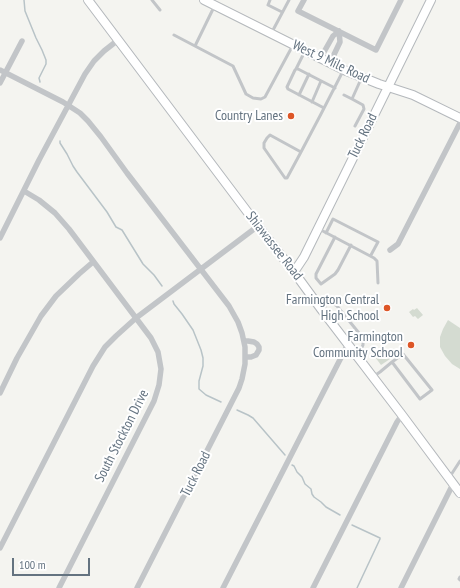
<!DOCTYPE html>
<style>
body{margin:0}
#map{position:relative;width:460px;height:588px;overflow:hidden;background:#f4f4f0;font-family:"PT Sans Narrow",sans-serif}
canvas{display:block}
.scale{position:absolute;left:12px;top:558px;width:78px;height:18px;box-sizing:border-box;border:2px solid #647380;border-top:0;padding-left:5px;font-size:12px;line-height:14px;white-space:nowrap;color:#647380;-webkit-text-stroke:3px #fff;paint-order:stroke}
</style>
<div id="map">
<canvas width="460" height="588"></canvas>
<div class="scale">100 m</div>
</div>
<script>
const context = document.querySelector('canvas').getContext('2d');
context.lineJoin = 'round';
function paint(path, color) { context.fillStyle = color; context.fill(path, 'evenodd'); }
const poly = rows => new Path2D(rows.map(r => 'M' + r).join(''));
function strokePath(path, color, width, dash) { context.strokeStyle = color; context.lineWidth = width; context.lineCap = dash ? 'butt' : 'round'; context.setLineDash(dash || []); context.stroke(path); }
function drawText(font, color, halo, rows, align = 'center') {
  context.font = font + ' "PT Sans Narrow",sans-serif'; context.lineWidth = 4; context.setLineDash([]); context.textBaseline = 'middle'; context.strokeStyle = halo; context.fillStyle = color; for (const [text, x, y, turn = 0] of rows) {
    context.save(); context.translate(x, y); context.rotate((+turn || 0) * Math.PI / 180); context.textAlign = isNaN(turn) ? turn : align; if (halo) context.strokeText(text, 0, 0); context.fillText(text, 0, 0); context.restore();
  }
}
paint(poly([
 [417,308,423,315,418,319,415,316,413,317,409,312,413,309,414,310],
 [448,320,460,328,460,369,452,364,445,356,440,347,440,337,443,329],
 [386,348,393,357,381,365,375,357]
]), '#d4dbd1');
strokePath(poly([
 [24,0,25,11,36,38,42,50,46,60,46,64,39,78,40,82],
 [60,141,60,143,67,154,73,166,77,172,107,212,116,227,122,230,143,264,154,275,162,286],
 [173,301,174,304,182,314,193,330,201,350,203,358,203,366,199,381,199,389,206,395,221,402],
 [237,410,248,415,253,418,285,455],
 [292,465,294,466,297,472,302,477,305,484,311,489,312,494,314,497,321,502,326,507,340,515],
 [352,525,380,538,380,539,357,588]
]), '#b8c3c7', 1.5);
const secondary = poly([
 [88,0,258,226,294,272,321,309,402,415,460,493],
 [204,0,344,70,379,84,413,95,460,118],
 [294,272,304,257,431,0]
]);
strokePath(secondary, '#b4b8bc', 10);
strokePath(poly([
 [152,0,160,10],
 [270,0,268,5,282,12],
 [272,32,289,0],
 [174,35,233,66,246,94,253,98,261,99,265,97,293,45],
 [195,46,214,7],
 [296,69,305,51],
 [299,95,309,74],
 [344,95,352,99],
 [312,102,321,81],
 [324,108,288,89,287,87,295,70,296,69,298,69,335,88],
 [355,126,364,109,363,105,352,99,361,79],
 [301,152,270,135,267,138,264,143,264,148,285,178,287,178,301,152,321,114,343,71],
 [319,229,374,258,377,261,378,283],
 [326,233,333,219,378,242,371,255],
 [335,237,316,274,316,278,321,284,335,274,338,270,351,245],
 [322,308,329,303,334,304,337,306,363,338,363,345,358,355],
 [374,376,380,372,392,362,403,354,432,390,420,399,392,362],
 [449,478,460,461],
 [460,577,459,579,460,580]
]), '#c2c5c8', 3);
strokePath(poly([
 [304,0,298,11,376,50,401,0],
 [320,59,333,36,339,31,340,42,330,63],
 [0,70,63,102,80,113,88,121,101,137,127,173,229,306,238,322,242,333,245,347,245,364,242,379,239,388,137,588],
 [0,83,22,41],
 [24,191,39,200,55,213,69,229,151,338,158,352,161,369,159,385,154,401,59,588],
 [0,238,39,160,85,74,94,61,104,51,118,40],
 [390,250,398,244,460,123],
 [244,341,248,341,254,342,257,344,259,347,259,350,256,355,251,357,246,357],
 [0,393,17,358,41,316,56,296,79,274,93,262],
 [0,548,93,366,105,347,116,336,136,318,258,226],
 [223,588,348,344],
 [313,588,397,422,402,415],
 [401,588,453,484]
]), '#c2c5c8', 5.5);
strokePath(secondary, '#fff', 8);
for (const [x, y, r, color] of [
 [291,116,4,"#dd5627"],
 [387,308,4,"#dd5627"],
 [411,345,4,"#dd5627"]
]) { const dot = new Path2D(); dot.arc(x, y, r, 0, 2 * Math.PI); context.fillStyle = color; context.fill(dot); strokePath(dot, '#fff', 1.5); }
drawText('14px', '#647380', '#fff', [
 ["West 9 Mile Road",331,62,25],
 ["Tuck Road",363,136,-64],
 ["Shiawassee Road",274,246,52],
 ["South Stockton Drive",122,436,-63],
 ["Tuck Road",196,474,-63]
]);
drawText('14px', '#647380', '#fff', [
 ["Country Lanes",283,116],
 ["Farmington Central",379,300],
 ["High School",379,316],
 ["Farmington",403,337],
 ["Community School",403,353]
], 'right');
</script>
